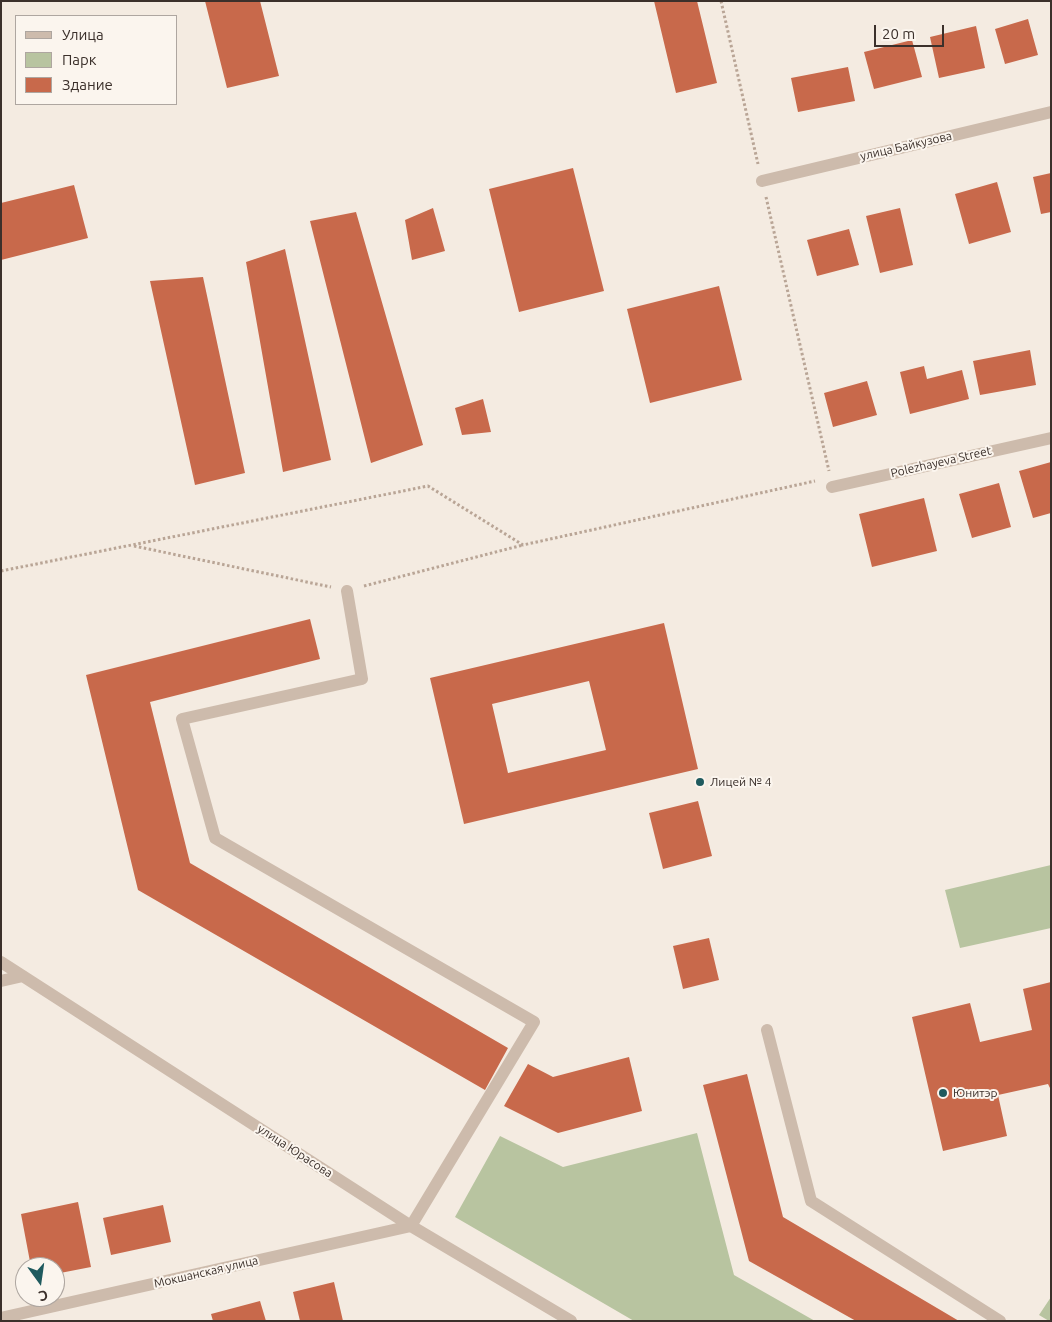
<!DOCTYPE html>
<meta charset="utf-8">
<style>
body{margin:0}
#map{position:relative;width:1052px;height:1322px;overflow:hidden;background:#f4ebe1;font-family:Ubuntu,sans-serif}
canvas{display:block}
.frame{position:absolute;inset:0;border:2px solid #3b302b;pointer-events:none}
.legend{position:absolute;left:15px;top:15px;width:162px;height:90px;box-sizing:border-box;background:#fbf5ee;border:1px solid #aea6a0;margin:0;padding:6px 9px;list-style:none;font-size:15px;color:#3b302b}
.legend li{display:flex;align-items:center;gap:10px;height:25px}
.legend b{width:25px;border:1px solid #aea6a0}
.north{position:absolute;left:15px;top:1257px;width:50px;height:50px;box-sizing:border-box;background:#fbf5ee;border:1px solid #aea6a0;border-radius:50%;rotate:166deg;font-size:14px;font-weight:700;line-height:20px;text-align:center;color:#3b302b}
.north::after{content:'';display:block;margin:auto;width:18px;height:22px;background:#1f5a5e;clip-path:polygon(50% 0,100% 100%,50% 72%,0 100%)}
.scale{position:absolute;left:874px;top:25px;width:70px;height:22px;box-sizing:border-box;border:2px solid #3b302b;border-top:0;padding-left:6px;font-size:15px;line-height:18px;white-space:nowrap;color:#3b302b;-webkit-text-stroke:4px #fbf5ee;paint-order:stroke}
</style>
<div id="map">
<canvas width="1052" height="1322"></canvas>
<div class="frame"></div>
<ul class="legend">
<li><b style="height:6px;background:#cdbbac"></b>Улица</li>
<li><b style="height:14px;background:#b8c4a0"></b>Парк</li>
<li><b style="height:14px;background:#c8694b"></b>Здание</li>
</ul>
<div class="north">С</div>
<div class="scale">20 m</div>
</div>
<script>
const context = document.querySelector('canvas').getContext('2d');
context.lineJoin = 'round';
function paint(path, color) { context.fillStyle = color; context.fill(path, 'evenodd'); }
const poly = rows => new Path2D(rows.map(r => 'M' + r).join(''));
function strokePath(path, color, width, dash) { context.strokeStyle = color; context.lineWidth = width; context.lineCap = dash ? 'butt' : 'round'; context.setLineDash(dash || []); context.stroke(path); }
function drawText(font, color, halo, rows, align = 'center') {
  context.font = font + ' Ubuntu,sans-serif'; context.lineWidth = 4; context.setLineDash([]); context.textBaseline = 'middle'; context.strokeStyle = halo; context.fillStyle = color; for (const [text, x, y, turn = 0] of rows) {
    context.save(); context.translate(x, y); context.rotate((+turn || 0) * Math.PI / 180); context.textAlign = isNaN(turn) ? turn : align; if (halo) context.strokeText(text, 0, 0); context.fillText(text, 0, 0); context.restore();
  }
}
paint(poly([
 [1051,865,1051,928,960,948,945,890],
 [697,1133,734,1275,815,1321,634,1321,455,1217,500,1136,563,1167],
 [1051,1297,1051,1321,1049,1321,1039,1315]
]), '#b8c4a0');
paint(poly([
 [205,1,260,1,279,76,227,88],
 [654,1,697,1,717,83,676,93],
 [1028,19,1038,55,1005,64,995,29],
 [976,26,985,68,939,78,930,37],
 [912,40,922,77,874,89,864,52],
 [848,67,855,101,798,112,791,78],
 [573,168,604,291,519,312,489,189],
 [1051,173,1051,212,1041,214,1033,177],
 [997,182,1011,232,969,244,955,194],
 [74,185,88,238,1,260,1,203],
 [433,208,445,251,412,260,405,220],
 [900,208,913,265,880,273,866,216],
 [356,212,423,445,371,463,310,221],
 [849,229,859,265,817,276,807,240],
 [285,249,331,460,283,472,246,262],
 [203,277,245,473,195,485,150,281],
 [719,286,742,380,650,403,627,309],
 [1030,350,1036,385,980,395,973,361],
 [924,366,927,379,962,370,969,399,910,414,900,372],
 [867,381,877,415,833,427,824,393],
 [483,399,491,432,462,435,455,408],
 [1051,462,1051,513,1033,518,1019,471],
 [999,483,1011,527,972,538,959,494],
 [924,498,937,551,872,567,859,514],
 [310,619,320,659,150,702,190,863,508,1048,485,1090,138,890,86,675],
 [664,623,698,769,464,824,430,678],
 [589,681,606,750,508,773,492,704],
 [698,801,712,856,663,869,649,813],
 [709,938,719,980,683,989,673,946],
 [1051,982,1051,1090,1048,1084,998,1095,1007,1136,943,1151,912,1017,970,1003,980,1042,1032,1030,1023,989],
 [629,1057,642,1111,558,1133,504,1106,528,1064,553,1077],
 [747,1074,783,1217,959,1321,856,1321,749,1261,703,1085],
 [78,1202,91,1267,55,1274,55,1267,31,1267,21,1214],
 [163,1205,171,1242,111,1255,103,1218],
 [334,1282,343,1321,300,1321,293,1292],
 [260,1301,266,1321,213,1321,211,1314]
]), '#c8694b');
strokePath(poly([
 [721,1,758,164],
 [766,197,829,471],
 [134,546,331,587],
 [1,571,428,486,523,545,815,481],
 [364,586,523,545]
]), '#b9a596', 3, [2.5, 2.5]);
strokePath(poly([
 [762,181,1051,112],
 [832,487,1051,438],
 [347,591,362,679,182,719,215,838,534,1022,411,1226],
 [1,962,411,1226,571,1321],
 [1,981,23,976],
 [767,1030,811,1201,1000,1321],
 [1,1318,411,1226]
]), '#cdbbac', 12);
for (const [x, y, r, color] of [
 [700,782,5,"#1f5a5e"],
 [943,1093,5,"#1f5a5e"]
]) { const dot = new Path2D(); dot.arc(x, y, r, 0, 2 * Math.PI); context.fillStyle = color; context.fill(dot); strokePath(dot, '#fbf5ee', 2); }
drawText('12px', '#3b302b', '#fbf5ee', [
 ["улица Байкузова",906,146,-13],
 ["Polezhayeva Street",941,462,-13],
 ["улица Юрасова",295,1151,33],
 ["Мокшанская улица",206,1272,-13]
]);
drawText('12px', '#3b302b', '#fbf5ee', [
 ["Лицей № 4",710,782],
 ["Юнитэр",953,1093]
], 'left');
</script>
